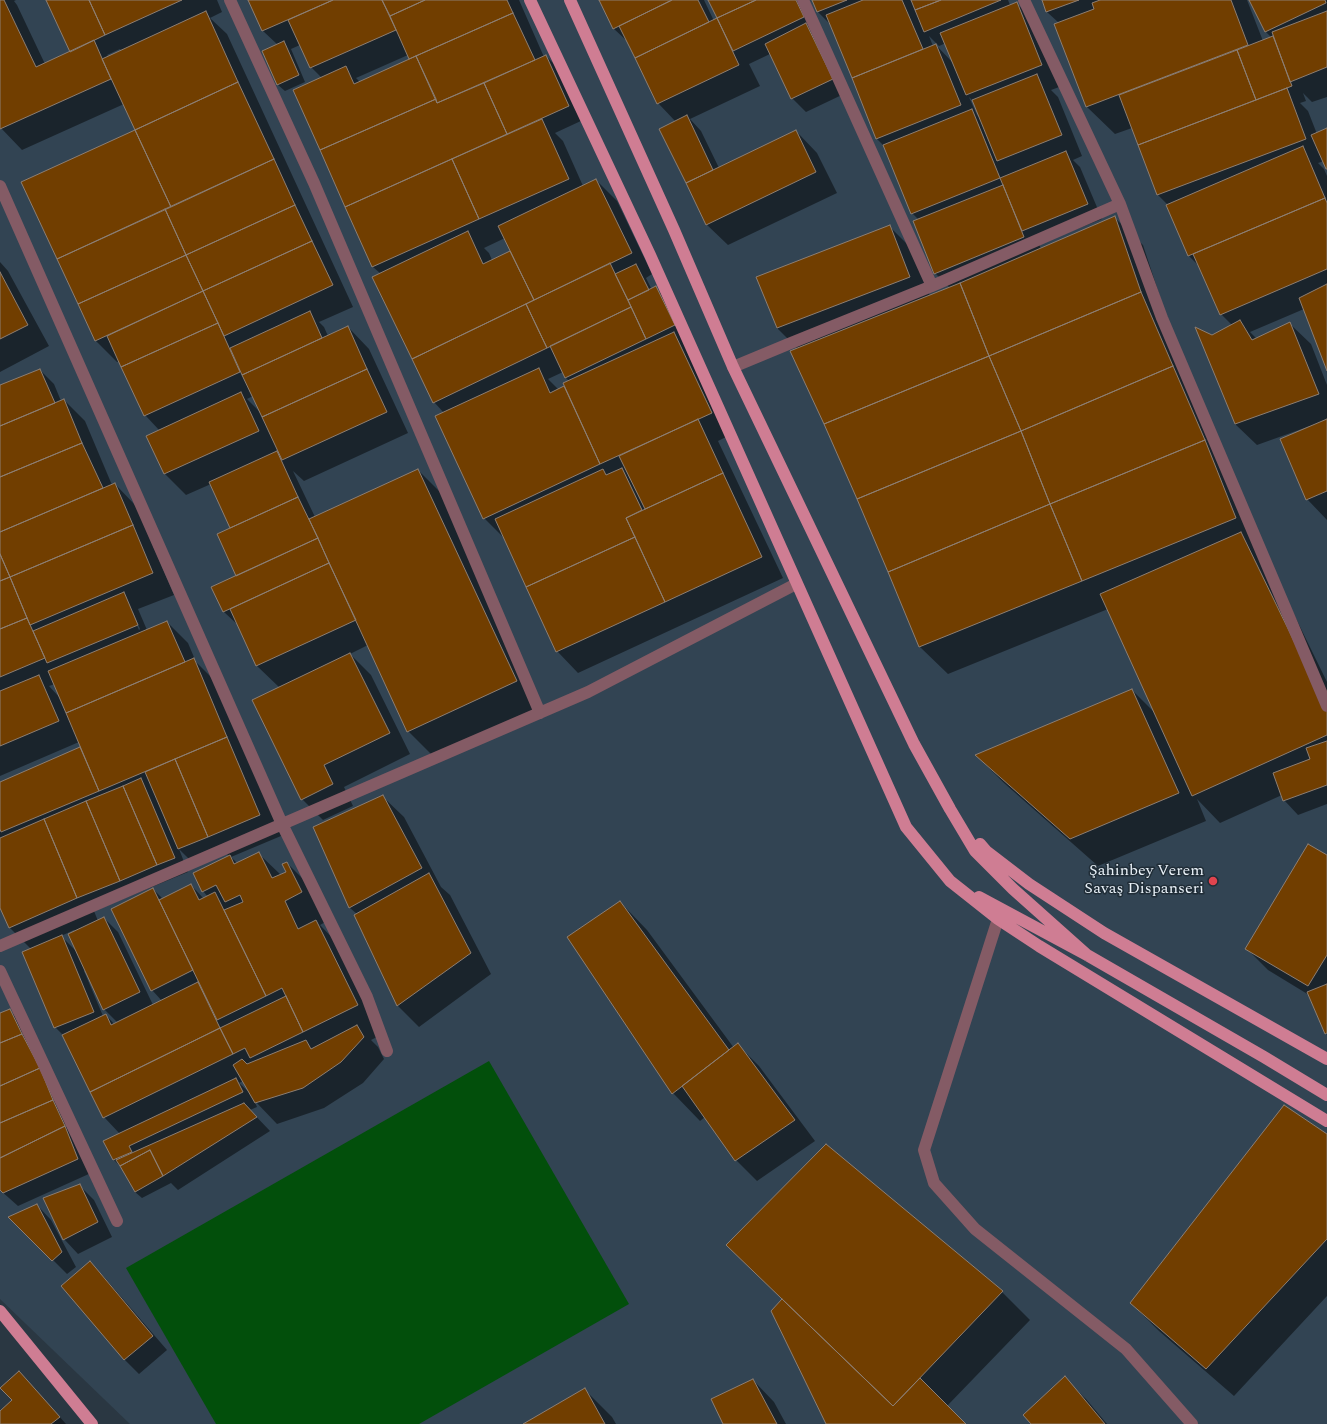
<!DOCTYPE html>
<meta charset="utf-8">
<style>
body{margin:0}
canvas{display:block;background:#2a3742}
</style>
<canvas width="1327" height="1424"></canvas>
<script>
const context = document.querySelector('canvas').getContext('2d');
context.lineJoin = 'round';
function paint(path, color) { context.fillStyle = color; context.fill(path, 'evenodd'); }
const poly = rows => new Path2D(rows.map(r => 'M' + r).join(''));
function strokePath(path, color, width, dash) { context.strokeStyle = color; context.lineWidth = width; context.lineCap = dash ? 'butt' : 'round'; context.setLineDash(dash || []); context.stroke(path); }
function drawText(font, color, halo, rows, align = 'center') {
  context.font = font + ' Spectral,serif'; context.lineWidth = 3; context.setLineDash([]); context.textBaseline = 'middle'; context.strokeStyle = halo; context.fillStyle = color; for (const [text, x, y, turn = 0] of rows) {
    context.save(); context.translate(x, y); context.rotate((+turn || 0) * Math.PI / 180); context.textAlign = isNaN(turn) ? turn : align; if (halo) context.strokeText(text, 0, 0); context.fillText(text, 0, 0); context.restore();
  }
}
paint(poly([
 [0,0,1327,0,1327,1424,130,1424,0,1299]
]), '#324453');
paint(poly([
 [489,1061,629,1304,419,1424,216,1424,126,1268]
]), '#024f0b');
paint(poly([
 [0,0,16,0,14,1,17,5,45,64,71,52,47,0,217,0,222,12,210,18,227,34,353,307,319,322,324,327,328,336,348,327,369,349,408,433,304,481,293,471,315,517,418,470,446,498,544,709,436,759,408,731,368,645,350,654,371,675,410,754,344,787,353,806,323,820,302,799,280,688,257,666,239,626,224,612,237,576,232,528,211,484,186,495,165,474,148,436,160,431,145,415,120,361,117,362,96,341,22,183,136,130,124,104,22,150,0,127],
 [120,49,122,51,109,57,107,55],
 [253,396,260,412,247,399],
 [249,0,519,0,544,57,546,56,560,70,583,120,555,133,563,141,583,186,596,180,617,201,652,274,646,278,652,290,656,288,670,302,732,434,718,441,783,578,578,673,557,651,505,539,484,518,444,413,434,402,373,278,381,274,373,267,294,91,322,78,311,67,300,45,291,49,305,82,285,91,278,85,278,45,263,31],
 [408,55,410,60,360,82,356,78],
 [505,238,511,251,492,260,489,253,484,248],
 [563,372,566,378,570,382,568,391,564,388,559,390,548,379],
 [600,0,704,0,714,21,718,19,709,0,802,0,846,93,806,112,792,98,770,54,749,64,760,86,690,119,701,131,719,168,796,131,817,153,837,193,728,245,706,224,676,122,658,103,628,42,613,28],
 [813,0,1008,0,1010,5,1016,3,1038,24,1062,86,1051,90,1058,97,1082,156,1073,160,1080,167,1102,219,1039,244,1041,249,1115,218,1143,245,1168,321,1268,561,1327,682,1327,804,1298,815,1284,800,1282,795,1220,823,1197,799,1206,821,1098,866,1004,783,977,756,1132,690,1155,713,1108,609,948,674,920,647,858,499,798,349,777,328,758,278,890,227,911,248,930,296,950,288,935,273,919,220,912,213,885,147,877,139,831,25,818,12],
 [929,36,939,46,946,43,954,64,936,45,933,46],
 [969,97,973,101,981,119,977,115],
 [1043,0,1247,0,1263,41,1272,38,1266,32,1251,0,1327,0,1327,97,1312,102,1303,93,1306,101,1300,103,1308,111,1317,134,1327,129,1327,168,1324,161,1318,163,1324,169,1327,176,1327,368,1304,309,1250,332,1257,339,1289,323,1311,344,1327,385,1327,520,1307,499,1310,426,1257,445,1235,424,1212,336,1232,325,1221,314,1200,267,1189,256,1167,206,1168,205,1158,195,1132,128,1115,134,1087,107,1056,24,1059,23,1047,12],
 [0,262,8,271,49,346,0,372],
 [40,370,54,384,61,401,64,400,85,421,112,485,115,484,136,506,174,595,138,609,147,630,167,622,188,643,196,662,215,681,281,836,231,857,238,864,259,854,281,875,287,872,287,863,314,890,329,920,320,925,343,949,385,1033,371,1040,378,1047,384,1059,363,1083,324,1108,277,1124,254,1100,257,1107,250,1110,270,1131,178,1190,171,1183,142,1198,135,1192,123,1169,114,1160,120,1134,104,1117,64,1036,55,1027,31,949,9,927,0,905,0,783,82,748,79,742,0,776,0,387],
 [131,612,133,612,140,629,139,630],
 [55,684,60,698,49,686],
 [179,849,193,863,223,850,229,856,203,891,208,897,204,899,191,885,163,899,153,889,152,990,162,1001,153,1005,118,932,104,918,98,921,94,911,188,872],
 [74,930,75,931,77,952,61,936],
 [86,970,104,1009,117,1022,114,1024,106,1015,103,1016,84,971],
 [243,1081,250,1093,239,1083],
 [382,796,404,817,441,887,450,895,491,974,419,1027,398,1006,355,915,357,914,350,908,315,828],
 [1327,856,1327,1035,1309,995,1268,970,1246,948],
 [620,902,647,930,734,1048,738,1045,759,1066,815,1141,757,1181,736,1160,705,1117,700,1121,673,1093],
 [9,1010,24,1025,91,1173,18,1206,0,1190,0,1014],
 [1327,1135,1327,1296,1234,1396,1159,1331,1131,1303],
 [826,1146,1002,1292,1030,1320,947,1406,965,1424,827,1424,772,1311,783,1299],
 [80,1186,94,1200,112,1237,78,1254,64,1239],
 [37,1205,51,1220,76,1267,67,1274,10,1217],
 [90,1263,104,1277,167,1350,139,1374,125,1360,63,1286],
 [19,1373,33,1387,66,1424,0,1424,0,1412,13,1400],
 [1064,1378,1086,1399,1107,1424,1032,1424],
 [753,1380,774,1402,786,1424,725,1424],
 [584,1389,612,1417,616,1424,525,1424]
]), '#0007');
const building = poly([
 [0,0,4,0,36,67,94,40,111,79,0,129,0,0],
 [46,0,89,0,105,35,70,52,46,0],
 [89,0,182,0,105,35,89,0],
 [248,0,333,0,262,31,248,0],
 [333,0,382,0,396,30,310,68,288,20,333,0],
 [382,0,425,0,390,16,382,0],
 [425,0,507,0,513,13,409,59,390,16,425,0],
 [599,0,672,0,613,29,599,0],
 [672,0,698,0,709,22,635,58,619,26,672,0],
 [708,0,756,0,717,18,708,0],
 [756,0,796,0,804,17,733,51,717,18,756,0],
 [812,0,847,0,817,12,812,0],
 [863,0,902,0,923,49,852,78,826,15,863,0],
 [911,0,941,0,915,10,911,0],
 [941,0,1001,0,924,32,915,10,941,0],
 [1042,0,1079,0,1046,12,1042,0],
 [1100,0,1231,0,1248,45,1086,107,1054,24,1094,9,1092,3,1100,0],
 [1249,0,1325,0,1326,3,1265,32,1249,0],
 [1017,2,1042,65,966,95,940,33,1017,2],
 [206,11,238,82,135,130,102,59,206,11],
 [1327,11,1327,67,1290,82,1272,32,1327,11],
 [513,13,535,60,437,103,416,56,513,13],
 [717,18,739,65,657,104,635,58,717,18],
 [806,23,833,79,791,99,765,44,806,23],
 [1273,36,1292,86,1256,100,1237,50,1273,36],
 [284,41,299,75,277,85,262,51,284,41],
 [936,44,961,105,876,139,852,78,936,44],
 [1237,50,1256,100,1138,145,1119,95,1237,50],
 [546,55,569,106,507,134,484,83,546,55],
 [416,56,436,99,320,150,293,90,346,66,354,84,416,56],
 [1037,74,1062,135,997,161,972,100,1037,74],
 [238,82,274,159,171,207,135,130,238,82],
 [484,83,507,134,345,207,320,150,436,99,437,103,484,83],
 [1287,88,1306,139,1157,195,1138,145,1287,88],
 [972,109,1000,178,911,214,883,145,972,109],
 [687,115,713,170,686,183,659,129,687,115],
 [542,119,569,179,479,219,452,159,542,119],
 [1327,128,1327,169,1326,169,1311,135,1327,128],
 [135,130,171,207,57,259,21,182,135,130],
 [796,130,816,172,706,225,686,183,796,130],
 [1303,146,1325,198,1188,256,1166,205,1303,146],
 [1066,151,1088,204,1022,231,1000,178,1066,151],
 [274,159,295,205,186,255,165,209,274,159],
 [452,159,479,219,372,267,345,207,452,159],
 [596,179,632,253,534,300,498,226,596,179],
 [1003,185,1024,237,934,274,913,221,1003,185],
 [1325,198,1327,203,1327,269,1220,315,1193,254,1325,198],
 [295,205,312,241,203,291,186,255,295,205],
 [165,209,186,255,78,304,57,259,165,209],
 [1115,216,1141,292,989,356,960,283,1115,216],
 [890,225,910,277,777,328,756,277,890,225],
 [468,231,483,264,510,251,534,300,412,359,372,277,468,231],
 [312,241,333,285,224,336,203,291,312,241],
 [186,255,203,291,95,341,78,304,186,255],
 [610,263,631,307,547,348,526,304,610,263],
 [636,264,649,290,628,300,615,274,636,264],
 [0,272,28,325,0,339,0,272],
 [960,283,989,356,824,424,790,351,960,283],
 [1327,284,1327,371,1299,298,1327,284],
 [656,286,675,325,646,339,628,300,656,286],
 [203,291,218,323,121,367,107,336,203,291],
 [1141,292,1173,366,1021,431,989,356,1141,292],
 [526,304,547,348,433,403,412,359,526,304],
 [631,307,646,339,565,378,550,346,631,307],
 [310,311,322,338,242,375,230,348,310,311],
 [1240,320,1252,340,1290,322,1319,394,1235,424,1195,327,1212,335,1240,320],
 [218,323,240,372,144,416,121,367,218,323],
 [348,326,367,369,262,417,242,375,348,326],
 [674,332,712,413,600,464,563,383,674,332],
 [989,356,1021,431,857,499,824,424,989,356],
 [1173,366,1205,440,1050,504,1021,431,1173,366],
 [539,368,550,393,564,386,600,464,483,519,435,416,539,368],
 [40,369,55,403,0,426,0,385,40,369],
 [367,369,387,412,282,460,262,417,367,369],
 [241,392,259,431,164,474,146,436,241,392],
 [64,399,82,443,0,477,0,426,64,399],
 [698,419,723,473,645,509,619,456,698,419],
 [1327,419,1327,491,1306,500,1280,439,1327,419],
 [1021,431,1050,504,888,572,857,499,1021,431],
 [1205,440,1236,518,1082,581,1050,504,1205,440],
 [82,443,103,488,0,532,0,477,82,443],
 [277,451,298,497,230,528,209,482,277,451],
 [622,468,642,510,626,518,635,537,526,587,495,519,603,469,606,475,622,468],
 [418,469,517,681,407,732,309,519,418,469],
 [723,473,762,557,665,602,626,518,723,473],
 [115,483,133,525,10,577,0,554,0,532,115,483],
 [298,497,318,538,236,576,217,534,298,497],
 [1050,504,1082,581,919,647,888,572,1050,504],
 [133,525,153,573,30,625,10,577,133,525],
 [1241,532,1327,709,1327,735,1192,796,1100,594,1241,532],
 [635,537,665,602,556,652,526,587,635,537],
 [318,538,329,563,223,612,211,587,318,538],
 [0,554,10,577,0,581,0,554],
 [329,563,356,620,256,666,230,609,329,563],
 [10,577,27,618,0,629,0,581,10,577],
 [124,592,138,625,47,663,33,631,124,592],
 [27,618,45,658,0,677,0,629,27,618],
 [167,621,185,662,66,713,48,671,167,621],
 [350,653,390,733,324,765,333,784,301,800,252,700,350,653],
 [194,658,227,737,99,791,66,713,194,658],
 [39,675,59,721,0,746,0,691,39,675],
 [1132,689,1179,793,1070,839,975,755,1132,689],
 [227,737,260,815,208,837,175,759,227,737],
 [1327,741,1327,785,1283,801,1273,773,1310,759,1306,748,1327,741],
 [80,747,99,791,1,832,0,829,0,782,80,747],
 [175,759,208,837,178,849,145,772,175,759],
 [141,778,175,858,157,865,123,786,141,778],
 [123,786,157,865,120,881,86,801,123,786],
 [383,795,422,868,349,908,313,827,383,795],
 [86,801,120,881,77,898,44,819,86,801],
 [44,819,77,898,9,928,0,908,0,838,44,819],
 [1308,844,1327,855,1327,955,1308,986,1245,949,1308,844],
 [259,852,272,878,286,872,282,864,287,862,302,892,285,901,298,929,316,920,358,1005,303,1032,282,988,266,996,224,910,243,902,240,895,225,902,216,885,202,892,193,873,230,855,234,864,259,852],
 [429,873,471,953,397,1006,354,915,429,873],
 [191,884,199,900,215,892,266,996,217,1020,159,900,191,884],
 [153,888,193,970,151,991,111,909,153,888],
 [620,901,729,1050,672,1094,567,937,620,901],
 [104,917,140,992,103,1010,68,934,104,917],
 [62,935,94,1012,54,1028,22,952,62,935],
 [198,982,220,1028,90,1092,62,1035,106,1014,111,1025,198,982],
 [1327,984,1327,1033,1325,1034,1307,992,1327,984],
 [286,996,303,1032,250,1058,245,1048,233,1054,220,1028,286,996],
 [10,1009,22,1034,0,1043,0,1013,10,1009],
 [357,1025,364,1037,341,1062,303,1088,255,1103,233,1065,242,1059,247,1064,306,1040,311,1049,357,1025],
 [220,1028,233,1054,103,1118,90,1092,220,1028],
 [22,1034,40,1068,0,1086,0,1043,22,1034],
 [738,1043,795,1120,735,1161,682,1086,738,1043],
 [40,1068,53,1100,0,1123,0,1086,40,1068],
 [236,1078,243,1092,129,1146,132,1152,113,1160,103,1141,236,1078],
 [53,1100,65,1126,0,1158,0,1123,53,1100],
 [244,1103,257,1117,163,1176,150,1150,120,1166,116,1160,244,1103],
 [1284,1105,1327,1134,1327,1239,1206,1369,1130,1303,1284,1105],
 [65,1126,78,1159,3,1193,0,1190,0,1158,65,1126],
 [826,1144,1003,1291,893,1406,726,1245,826,1144],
 [150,1150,163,1176,135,1192,120,1166,150,1150],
 [80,1184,98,1222,63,1240,43,1198,80,1184],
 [37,1204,62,1252,52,1261,8,1217,37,1204],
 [90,1261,153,1336,124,1360,61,1286,90,1261],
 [782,1299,893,1406,920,1378,966,1424,826,1424,771,1311,782,1299],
 [19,1371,60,1417,51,1424,0,1424,0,1411,12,1400,0,1388,19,1371],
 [1065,1376,1105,1424,1031,1424,1023,1415,1065,1376],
 [753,1379,777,1424,723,1424,711,1399,753,1379],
 [585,1388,605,1424,523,1424,585,1388]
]);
paint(building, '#713e00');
strokePath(building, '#8d7e72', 1);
strokePath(poly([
 [230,0,314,183,540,713],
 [803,0,932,286],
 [1024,0,1120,204,1162,318,1327,706],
 [0,186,282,824,367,997,387,1051],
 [733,367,786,345,932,286,1120,204],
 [998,919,924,1150,934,1183,975,1229,1126,1349,1192,1424],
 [0,946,588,692,796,584],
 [0,971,117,1221]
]), '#845b65', 12);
strokePath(poly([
 [530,0,650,255,906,827,950,881,998,919,1039,946,1327,1121],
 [570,0,674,230,733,367,914,744,950,809,975,851,1013,889,1087,955],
 [980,844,986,851,1029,884,1104,933,1327,1059],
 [979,897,1087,955,1264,1057,1327,1095],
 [0,1311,92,1424]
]), '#cf7d93', 12);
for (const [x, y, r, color] of [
 [1213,881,5,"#e0444e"]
]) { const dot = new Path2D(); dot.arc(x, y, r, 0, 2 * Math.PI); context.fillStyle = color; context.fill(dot); strokePath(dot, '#202d37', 1.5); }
drawText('16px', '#e9f1f8', '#202d37', [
 ["Şahinbey Verem",1204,872],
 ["Savaş Dispanseri",1204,890]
], 'right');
</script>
